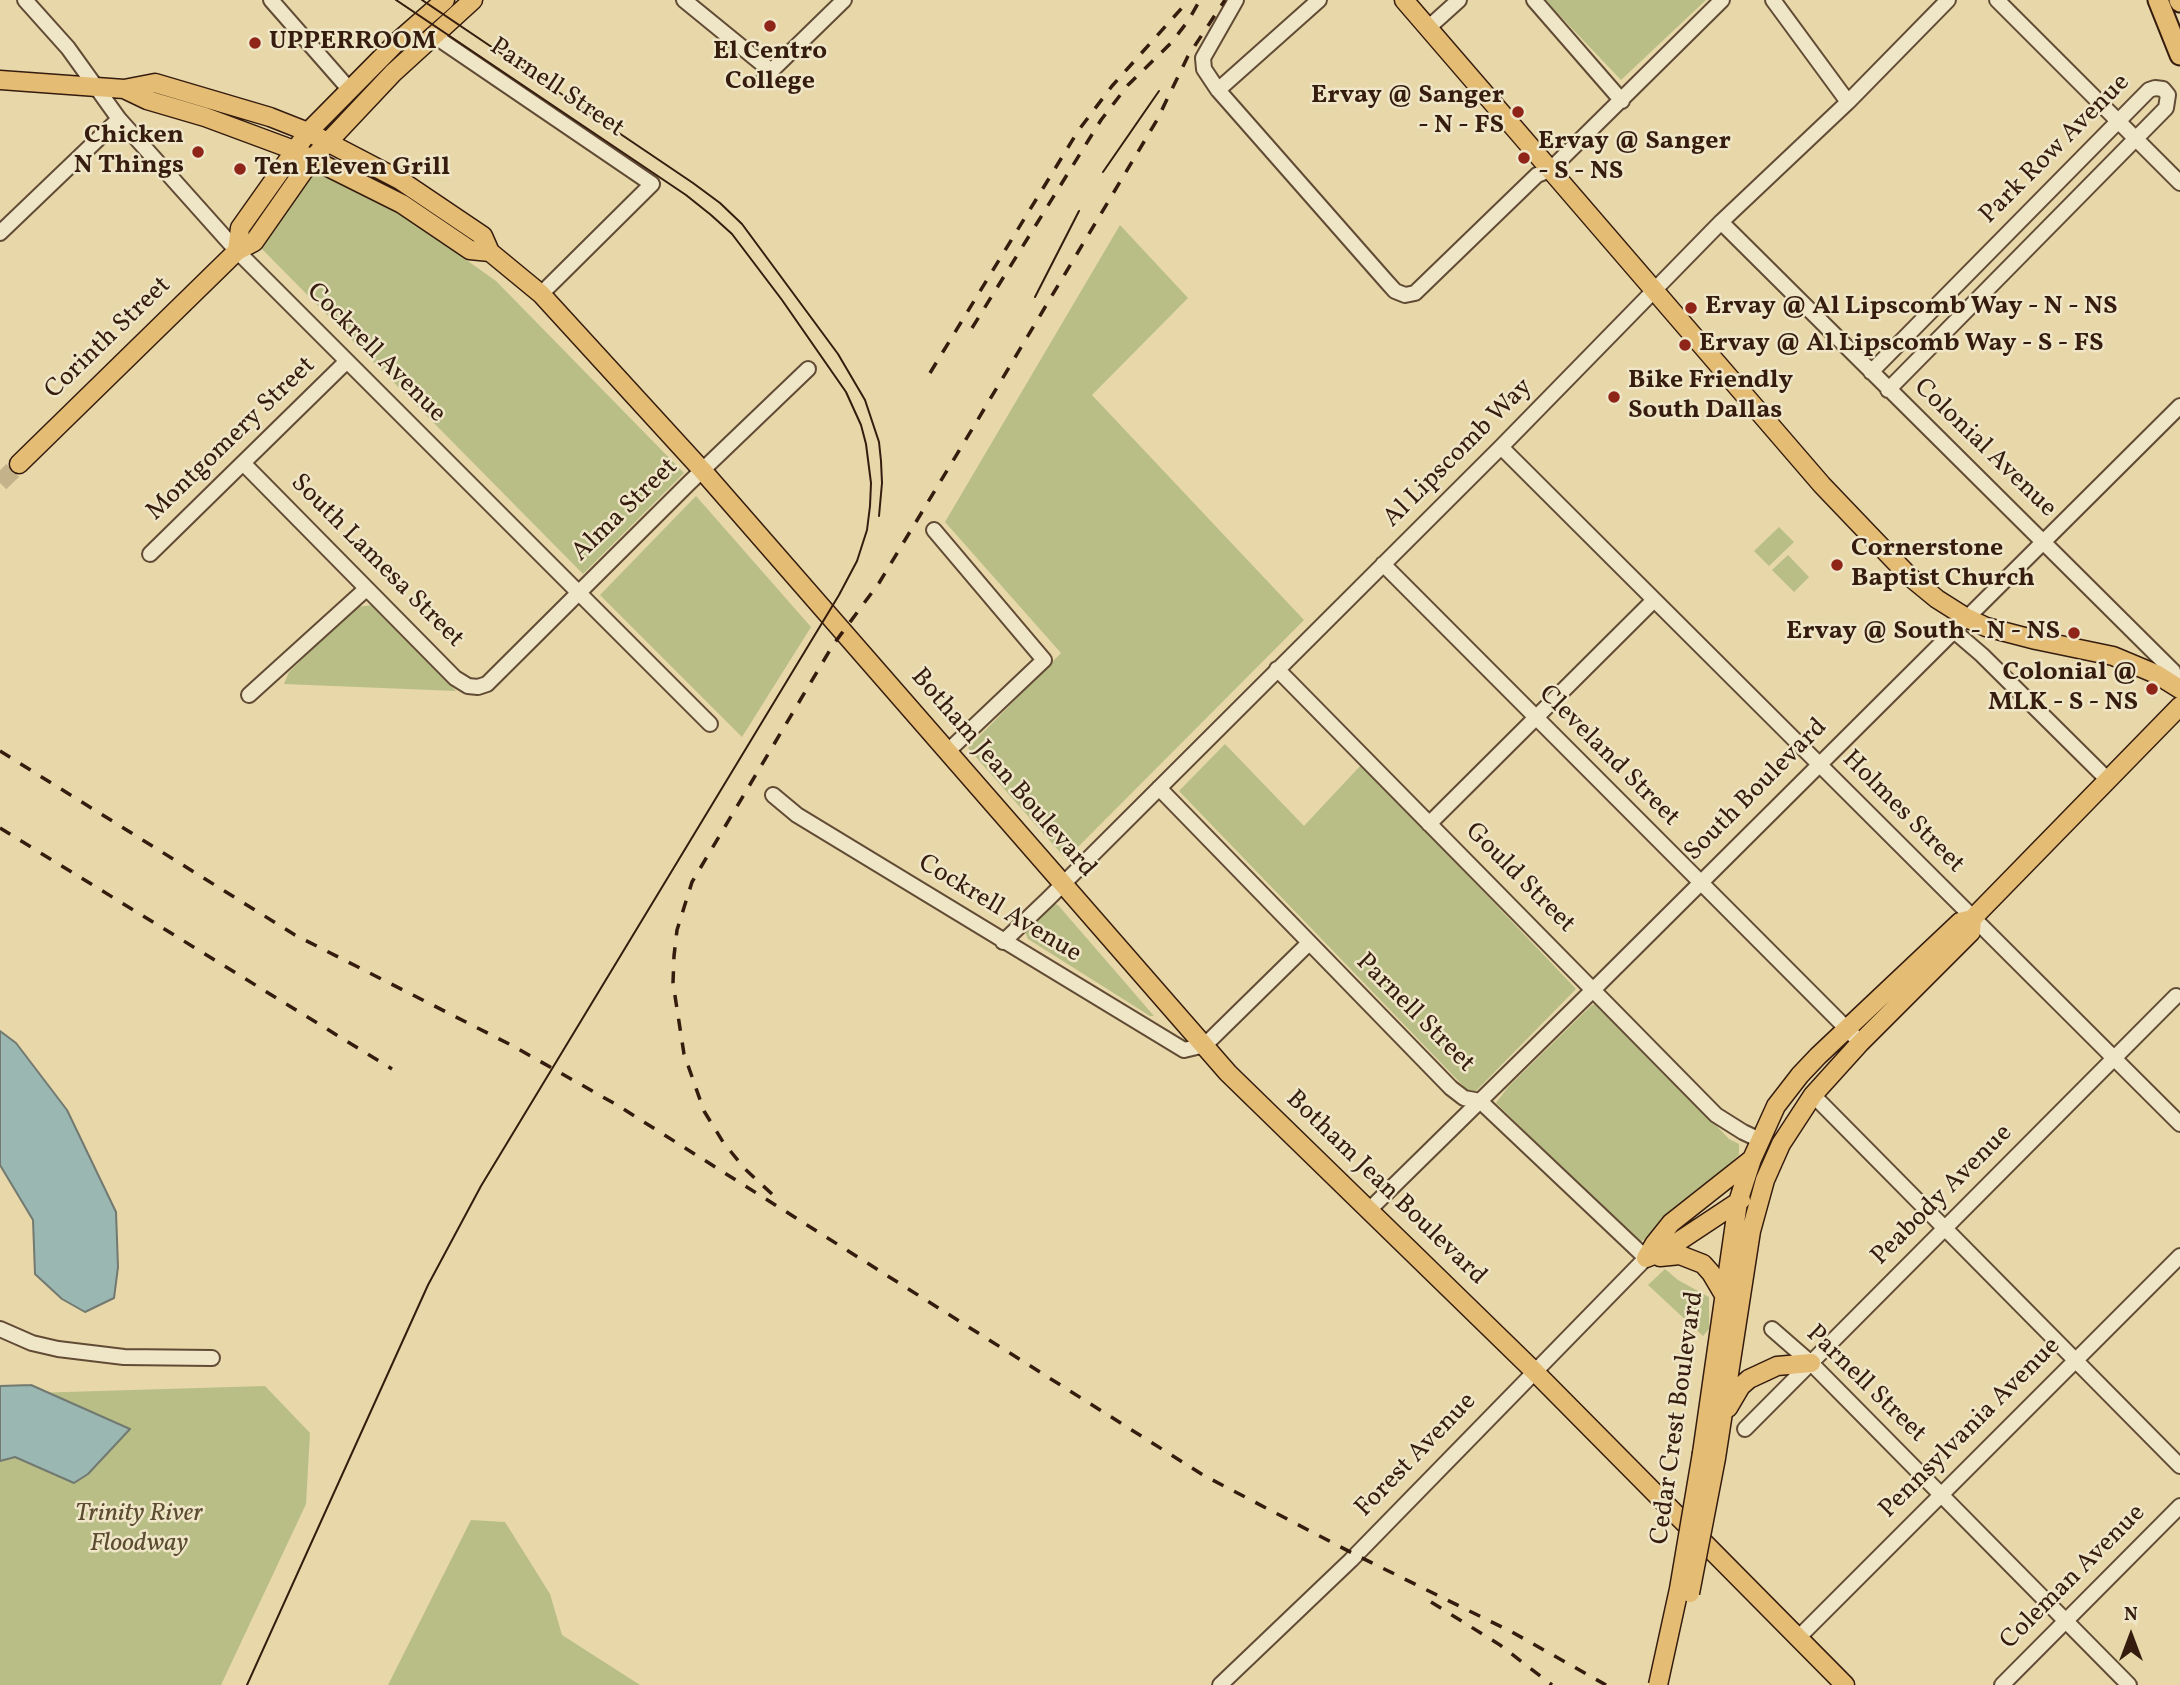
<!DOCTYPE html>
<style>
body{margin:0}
#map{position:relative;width:2180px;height:1685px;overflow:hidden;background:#e7d7a9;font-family:Vollkorn,serif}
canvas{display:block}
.north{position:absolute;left:2096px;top:1601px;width:70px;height:70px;-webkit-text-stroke:5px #efe5c7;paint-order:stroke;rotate:0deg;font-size:19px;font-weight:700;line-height:28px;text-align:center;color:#351c0e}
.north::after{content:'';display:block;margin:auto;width:24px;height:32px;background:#351c0e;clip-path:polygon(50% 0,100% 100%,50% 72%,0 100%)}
</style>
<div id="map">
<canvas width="2180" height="1685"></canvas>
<div class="north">N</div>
</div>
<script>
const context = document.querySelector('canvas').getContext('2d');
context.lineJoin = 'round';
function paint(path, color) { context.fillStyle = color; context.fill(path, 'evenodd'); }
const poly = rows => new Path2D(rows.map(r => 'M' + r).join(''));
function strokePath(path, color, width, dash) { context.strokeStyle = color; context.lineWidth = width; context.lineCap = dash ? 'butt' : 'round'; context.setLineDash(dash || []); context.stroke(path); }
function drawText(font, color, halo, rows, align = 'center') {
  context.font = font + ' Vollkorn,serif'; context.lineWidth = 5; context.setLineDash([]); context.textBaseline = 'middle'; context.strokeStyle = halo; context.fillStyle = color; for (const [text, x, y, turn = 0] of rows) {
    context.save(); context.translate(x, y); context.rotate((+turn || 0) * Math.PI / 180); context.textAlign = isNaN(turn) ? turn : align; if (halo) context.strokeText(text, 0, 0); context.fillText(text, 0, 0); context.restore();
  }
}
paint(poly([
 [1545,0,1706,0,1621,80],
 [318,169,413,222,496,281,684,473,583,574,260,247],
 [1120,225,1188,298,1092,395,1304,620,1066,859,968,748,1061,653,945,522],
 [696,496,811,627,742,737,600,595],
 [1779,527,1794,542,1769,566,1754,551],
 [1788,555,1809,577,1794,592,1772,570],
 [373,605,456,691,284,684,289,672,356,607],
 [1225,744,1304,826,1362,764,1576,989,1472,1095,1179,791],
 [1055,904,1058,905,1154,1016,1150,1016,1028,939,1025,932,1029,926],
 [1596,1004,1600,1005,1729,1139,1739,1144,1739,1155,1649,1239,1641,1241,1634,1238,1496,1103,1508,1087,1592,1005],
 [1665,1269,1678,1280,1709,1297,1709,1329,1703,1336,1648,1285],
 [265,1386,310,1433,306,1504,221,1685,0,1685,0,1394],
 [471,1520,505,1522,550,1594,562,1635,640,1685,388,1685]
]), '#b8be86');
const water = poly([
 [0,1031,16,1043,67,1110,116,1212,118,1267,114,1298,85,1312,62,1299,35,1274,33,1220,0,1165,0,1031],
 [31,1385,130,1429,88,1474,74,1483,15,1457,0,1461,0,1386,31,1385]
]);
paint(water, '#9ab7b2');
strokePath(water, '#727970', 2);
strokePath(poly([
 [0,483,19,464]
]), '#c3b28a', 18, [18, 9]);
const minor = poly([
 [25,0,68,48,119,119,237,251,710,724],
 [271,0,349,89],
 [684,0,771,71],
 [1236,0,1203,58,1204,69,1218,90,1386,281,1395,291,1405,295,1415,293,1537,175,1550,170,1722,0],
 [1534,0,1622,101],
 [1773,0,1848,102],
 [1997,0,2180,183],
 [1428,28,1459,0],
 [433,35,652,184,541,294],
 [764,78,844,0],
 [1218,90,1319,0],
 [1721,222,2173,671,2175,685],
 [0,233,119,119],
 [1871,372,2149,90,2155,88,2163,89,2168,95,2166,108,1888,390],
 [1501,447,2180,1124],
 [243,463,455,678,468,686,478,687,487,684,689,483,808,369],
 [934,530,1044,660,947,752],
 [150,554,347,361],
 [1383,564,1854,1036],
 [1954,631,1982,655,2108,780],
 [1277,669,1716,1115,1743,1132,1760,1140],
 [249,695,366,589],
 [1159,788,1451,1088,1464,1098,1480,1101,1646,1258,1351,1560,1220,1685],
 [773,795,797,815,1184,1050,1205,1045,1309,943],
 [1429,824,1654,600],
 [1003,942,1048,899,1501,447,1721,222,1848,102,1948,0],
 [1813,1095,2180,1466],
 [1369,1210,1594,989,2180,406],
 [0,1329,32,1343,58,1349,124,1357,212,1358],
 [1772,1329,1811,1363,2129,1685],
 [1745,1429,2176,996],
 [1798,1638,2180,1256],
 [2002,1685,2180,1506]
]);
const major = poly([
 [1404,0,1822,485,1909,576,1937,599,1967,618,1986,627,2036,640,2113,656,2156,674,2180,689],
 [0,80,124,89,155,83,270,117,308,132,400,180,483,236,490,252,541,294,702,470,1228,1073,1534,1371,1845,1685],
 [124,89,147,100,205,117,294,150,402,204,470,250,490,252],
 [237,251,240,228,308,132,396,43,445,0],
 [19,464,237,251,254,242,312,159,328,142,393,73,473,0],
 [1660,1257,1680,1255,1703,1264,1711,1273,1724,1295],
 [1646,1258,1655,1243,1671,1223,1752,1159],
 [1646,1258,1664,1251,1741,1200],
 [1728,1408,1741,1386,1749,1379,1777,1366,1811,1363],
 [1702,1453,1738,1202,1752,1159,1776,1106,1800,1075,1818,1056,1960,922,1972,919,2180,706],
 [1716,1458,1751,1231,1765,1180,1781,1144,1813,1095,1860,1043,1971,932,1972,919]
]);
const highway = poly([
 [2158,0,2180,55],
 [2179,0,2180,2]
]);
strokePath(minor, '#624b35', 18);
strokePath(major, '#351c0e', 21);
strokePath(highway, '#351c0e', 23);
strokePath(minor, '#efe5c7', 14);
strokePath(major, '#e4bc74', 18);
strokePath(highway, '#e4bc74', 19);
strokePath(poly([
 [422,0,693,183,720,203,742,224,838,354,865,400,879,442,881,461,882,483,879,516],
 [1103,172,1159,91],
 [1035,297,1079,211],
 [247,1685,428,1285,481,1186,839,595,857,561,867,530,870,506,871,483,866,444,861,425,846,392,782,300,732,234,711,215,686,195,396,0]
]), '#351c0e', 2);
strokePath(poly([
 [972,328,1101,120,1128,85,1171,43,1188,21,1200,0],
 [930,373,1078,131,1112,86,1189,0],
 [0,751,295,935,513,1046,617,1105,1203,1475,1356,1555,1512,1632,1606,1685],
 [0,828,392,1069],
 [772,1194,745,1169,723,1142,704,1111,684,1054,673,983,674,956,677,930,692,882,833,645,879,583,974,426,1157,120,1188,56,1225,0],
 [1431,1602,1500,1645,1552,1685]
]), '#351c0e', 3.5, [12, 12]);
const majorBridge = poly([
 [1690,1593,1716,1458],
 [1658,1685,1679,1589,1702,1453]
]);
strokePath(majorBridge, '#351c0e', 21, []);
strokePath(majorBridge, '#e4bc74', 18);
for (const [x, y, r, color] of [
 [770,26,7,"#8f2418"],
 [255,43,7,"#8f2418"],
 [1518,112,7,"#8f2418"],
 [198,152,7,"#8f2418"],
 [1524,158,7,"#8f2418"],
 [240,169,7,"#8f2418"],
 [1691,308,7,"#8f2418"],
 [1685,345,7,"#8f2418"],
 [1614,397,7,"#8f2418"],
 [1837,565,7,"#8f2418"],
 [2074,633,7,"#8f2418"],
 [2152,689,7,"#8f2418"]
]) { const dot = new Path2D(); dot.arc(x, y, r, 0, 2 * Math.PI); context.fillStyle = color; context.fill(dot); strokePath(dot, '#efe5c7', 2.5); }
drawText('bold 26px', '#351c0e', '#efe5c7', [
 ["UPPERROOM",269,43],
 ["El Centro",770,53,"center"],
 ["College",770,83,"center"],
 ["Ervay @ Sanger",1504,97,"right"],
 ["- N - FS",1504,127,"right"],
 ["Chicken",184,137,"right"],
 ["N Things",184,167,"right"],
 ["Ervay @ Sanger",1538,143],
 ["- S - NS",1538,173],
 ["Ten Eleven Grill",254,169],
 ["Ervay @ Al Lipscomb Way - N - NS",1705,308],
 ["Ervay @ Al Lipscomb Way - S - FS",1699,345],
 ["Bike Friendly",1628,382],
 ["South Dallas",1628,412],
 ["Cornerstone",1851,550],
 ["Baptist Church",1851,580],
 ["Ervay @ South - N - NS",2060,633,"right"],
 ["Colonial @",2138,674,"right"],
 ["MLK - S - NS",2138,704,"right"]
], 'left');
drawText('26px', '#351c0e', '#efe5c7', [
 ["Parnell Street",556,89,34],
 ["Park Row Avenue",2056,150,-45],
 ["Corinth Street",109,339,-44],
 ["Cockrell Avenue",375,354,45],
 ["Montgomery Street",232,440,-44],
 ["Colonial Avenue",1984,449,44],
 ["Al Lipscomb Way",1459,454,-45],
 ["Alma Street",626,511,-44],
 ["South Lamesa Street",376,562,45],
 ["Cleveland Street",1608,757,45],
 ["Botham Jean Boulevard",1002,774,49],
 ["South Boulevard",1757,791,-45],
 ["Holmes Street",1902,813,45],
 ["Gould Street",1519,879,45],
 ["Cockrell Avenue",999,910,31],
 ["Parnell Street",1414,1014,45],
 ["Botham Jean Boulevard",1385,1189,44],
 ["Peabody Avenue",1943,1196,-45],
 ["Parnell Street",1865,1385,44],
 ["Cedar Crest Boulevard",1679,1418,-82],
 ["Pennsylvania Avenue",1971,1429,-45],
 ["Forest Avenue",1417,1456,-46],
 ["Coleman Avenue",2074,1578,-45]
]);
drawText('italic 26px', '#5c4d32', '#efe5c7', [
 ["Trinity River",139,1515],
 ["Floodway",139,1545]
]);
</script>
